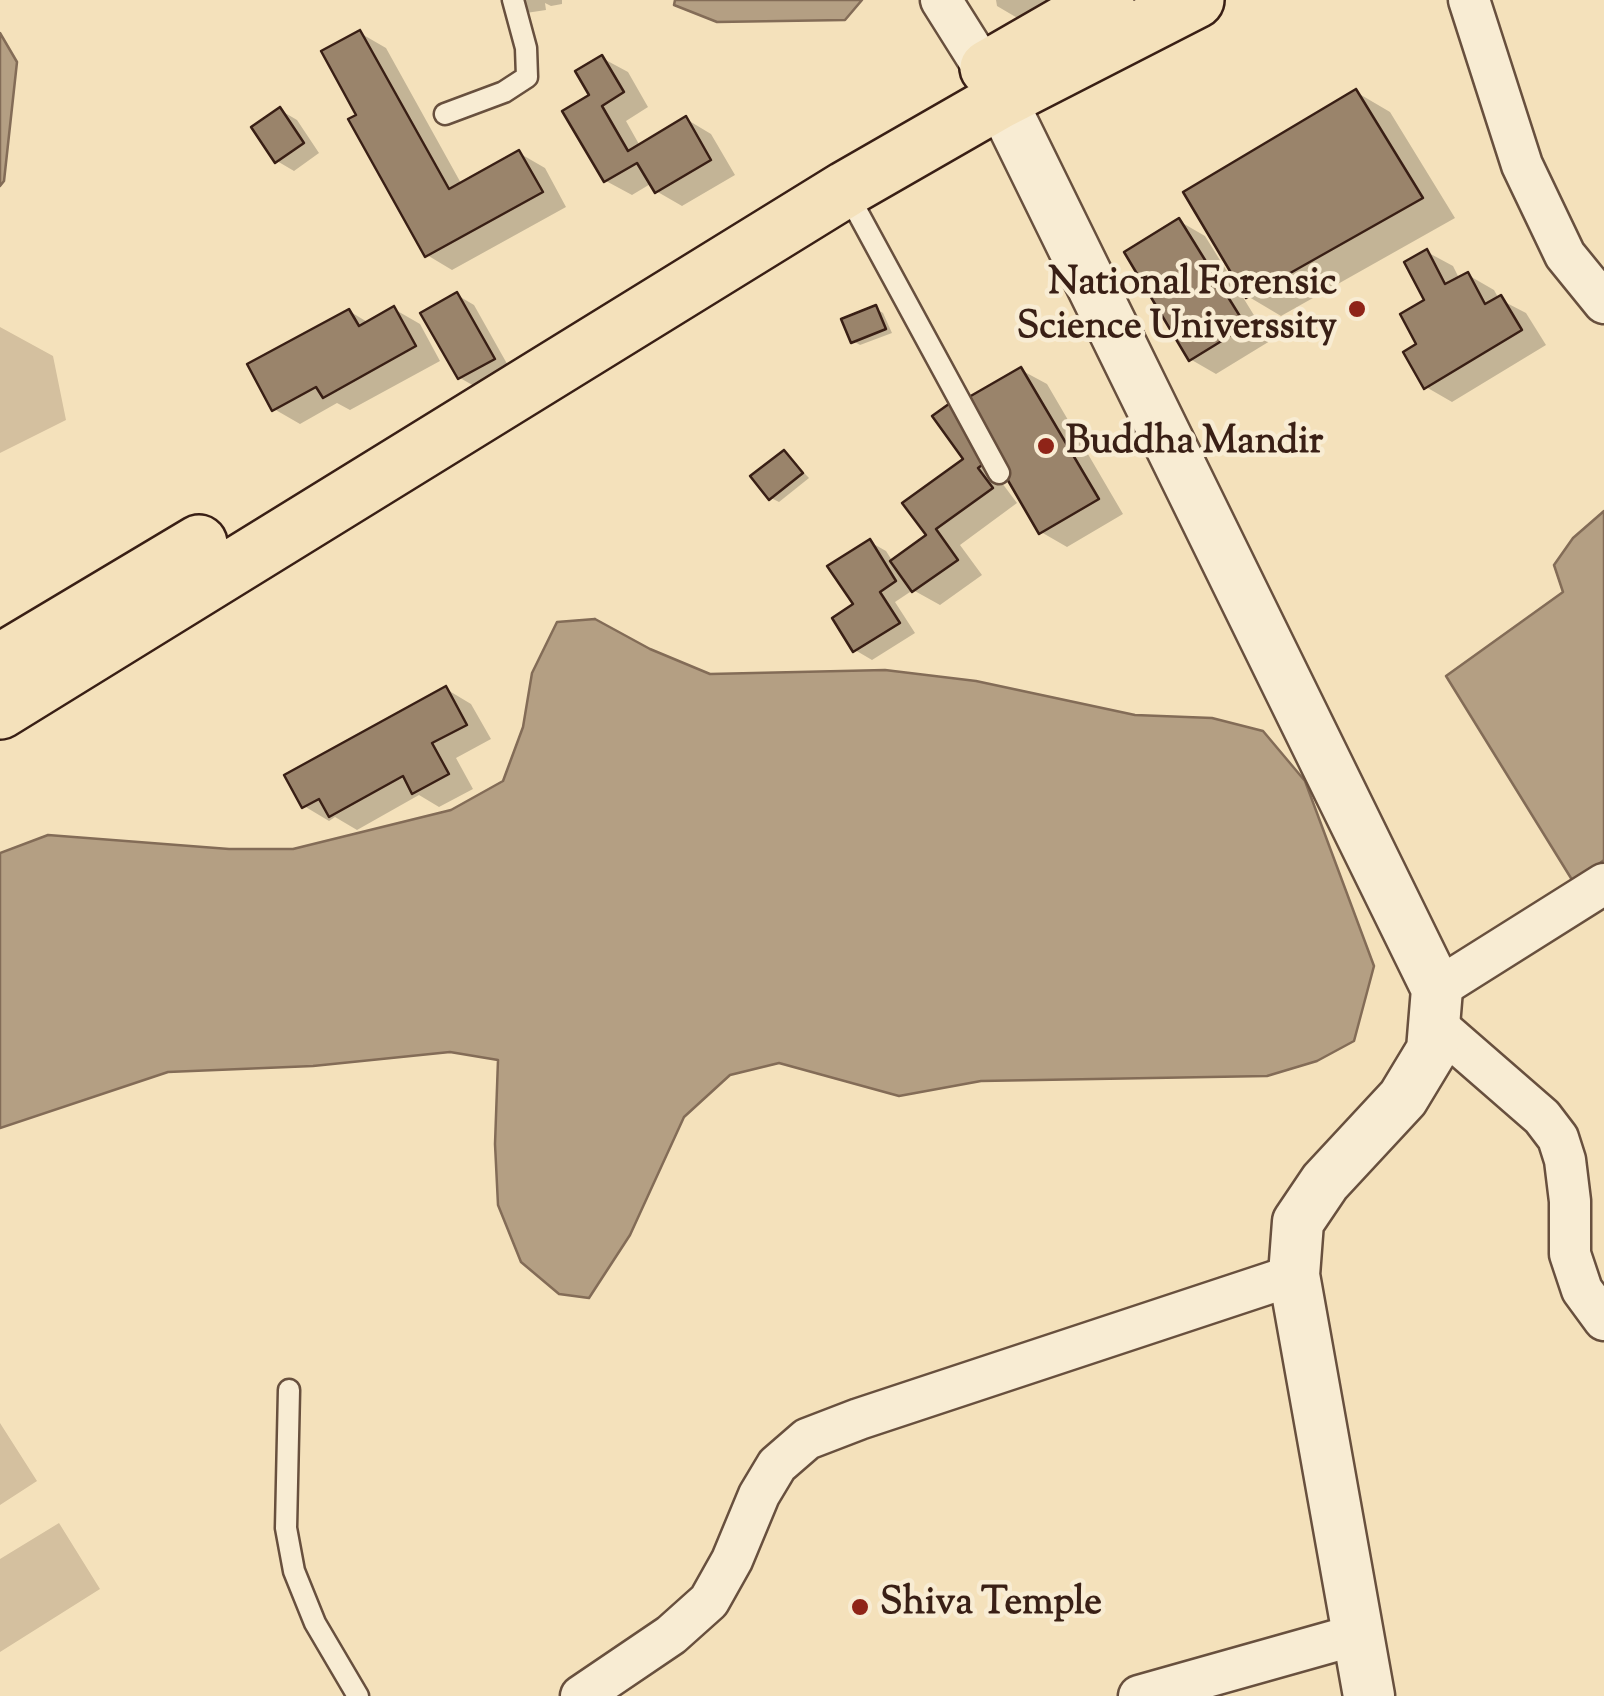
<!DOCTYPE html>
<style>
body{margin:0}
canvas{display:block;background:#f4e1bb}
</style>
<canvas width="1604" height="1696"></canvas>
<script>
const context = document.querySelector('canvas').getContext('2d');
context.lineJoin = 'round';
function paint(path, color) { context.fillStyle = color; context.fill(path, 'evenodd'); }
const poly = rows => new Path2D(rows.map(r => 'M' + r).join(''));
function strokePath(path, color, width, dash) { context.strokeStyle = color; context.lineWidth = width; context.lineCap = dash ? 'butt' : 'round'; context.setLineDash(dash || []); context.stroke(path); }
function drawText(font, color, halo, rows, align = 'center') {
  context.font = font + ' "Sorts Mill Goudy",serif'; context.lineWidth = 9; context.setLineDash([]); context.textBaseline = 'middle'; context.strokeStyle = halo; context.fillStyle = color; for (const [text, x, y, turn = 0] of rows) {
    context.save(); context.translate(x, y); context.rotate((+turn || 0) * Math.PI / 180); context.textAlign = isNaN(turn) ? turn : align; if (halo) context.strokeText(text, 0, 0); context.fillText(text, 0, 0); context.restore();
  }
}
paint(poly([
 [0,327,53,356,66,420,0,453],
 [0,1423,37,1481,0,1505],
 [59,1523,100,1589,0,1652,0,1559]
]), '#d4c09f');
const water = poly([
 [675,0,862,0,845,20,717,22,674,5,675,0],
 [0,33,17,62,4,181,0,186,0,33],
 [1604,511,1604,860,1574,883,1446,676,1563,592,1554,565,1573,538,1604,511],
 [595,619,650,649,710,674,885,670,976,681,1135,715,1212,718,1263,731,1305,781,1374,966,1354,1041,1317,1061,1267,1076,981,1081,899,1096,779,1063,730,1075,684,1117,630,1235,589,1298,559,1294,521,1262,498,1205,495,1144,498,1060,450,1052,313,1066,168,1072,0,1128,0,853,48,835,229,849,293,849,451,810,503,781,523,727,532,673,557,622,595,619]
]);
paint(water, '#b49f83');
strokePath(water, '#836c57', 2.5);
paint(poly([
 [517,0,562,0,562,4,551,6,545,3,546,10,526,13],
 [996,0,1104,0,1031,26,997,6],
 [360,33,386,48,462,185,519,153,545,168,566,207,452,270,427,255,359,116],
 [602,58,628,72,648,107,626,121,640,146,686,119,711,134,735,175,682,206,656,191,652,183,632,195,606,181,592,96],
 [1356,92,1390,112,1455,218,1281,316,1239,291,1270,341,1216,374,1190,359,1179,221,1205,236,1238,289,1242,287],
 [280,110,297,120,319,153,294,171,277,161],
 [1427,252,1453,266,1460,280,1468,275,1494,290,1499,299,1526,313,1546,345,1452,402,1426,387,1419,344,1427,300],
 [457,295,474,305,510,369,476,387,460,378],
 [875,308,883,313,892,333,860,345,853,341],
 [394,309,420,324,440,361,350,410,337,403,300,424,274,409,349,311,369,323],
 [1021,370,1047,384,1123,514,1067,547,1041,532,1009,478,1002,483,1017,503,960,545,982,575,940,605,913,590,895,602,915,633,872,660,855,650,856,605,870,542,886,551,893,562,929,535,966,460,973,415],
 [784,452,809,478,779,502,771,498],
 [446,689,471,704,491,739,456,758,473,789,439,807,419,795,357,830,335,817,329,821,304,806]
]), '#0003');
const building = poly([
 [360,30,449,189,519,150,543,192,425,257,348,119,356,115,321,51,360,30],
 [602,55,624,92,602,106,628,151,686,116,711,160,655,193,637,163,604,182,562,111,589,95,575,71,602,55],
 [1356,89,1423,198,1246,298,1183,192,1356,89],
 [280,107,304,143,275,163,251,127,280,107],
 [1179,218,1246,326,1189,361,1124,252,1179,218],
 [1427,249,1445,284,1468,272,1485,304,1501,295,1522,330,1424,389,1403,352,1416,344,1400,314,1424,300,1404,262,1427,249],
 [457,292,495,359,458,379,420,313,457,292],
 [876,305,886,329,851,343,841,319,876,305],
 [394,306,416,346,323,398,316,387,272,411,247,364,349,309,359,326,394,306],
 [1021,367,1099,499,1039,534,962,401,1021,367],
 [953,401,993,457,978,468,993,488,936,529,958,560,912,592,890,561,926,535,902,503,963,459,932,416,953,401],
 [784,450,803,473,769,500,750,476,784,450],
 [870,539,896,581,880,592,900,623,853,652,832,618,853,604,827,566,870,539],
 [446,686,467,725,432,743,449,774,412,794,403,776,329,817,319,799,302,808,284,775,446,686]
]);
paint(building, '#9a846b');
strokePath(building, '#391f15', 2.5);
const service = poly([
 [445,114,504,92,527,77,526,48,513,0],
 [846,191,999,473],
 [289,1390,286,1528,294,1571,315,1623,358,1696]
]);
const minor = poly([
 [941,0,985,70],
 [1469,0,1522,165,1565,255,1604,303],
 [1437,989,1604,884],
 [1434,1023,1542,1117,1558,1138,1565,1160,1570,1201,1570,1254,1582,1290,1604,1320],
 [581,1696,671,1635,709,1601,732,1560,759,1495,777,1465,807,1439,859,1419,1294,1275],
 [1139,1696,1359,1634]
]);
const tertiary = poly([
 [1001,100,1437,989,1432,1050,1403,1098,1325,1182,1298,1222,1294,1275,1369,1696]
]);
const primary = poly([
 [988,68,1106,0],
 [0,662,199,543],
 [0,711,846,189,1001,100,1196,0]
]);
strokePath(service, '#68503e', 25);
strokePath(minor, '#68503e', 45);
strokePath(tertiary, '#68503e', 55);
strokePath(primary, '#391f15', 60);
strokePath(service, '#f8ecd3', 20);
strokePath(minor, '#f8ecd3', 40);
strokePath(tertiary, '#f8ecd3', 50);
strokePath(primary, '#f4e1bb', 55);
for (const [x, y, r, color] of [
 [1357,309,10,"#8f2418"],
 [1046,446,10,"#8f2418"],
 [860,1607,10,"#8f2418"]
]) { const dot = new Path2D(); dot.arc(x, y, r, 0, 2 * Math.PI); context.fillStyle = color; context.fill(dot); strokePath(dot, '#f8ecd3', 4); }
drawText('bold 38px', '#391f15', '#f8ecd3', [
 ["National Forensic",1337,287,"right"],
 ["Science Universsity",1337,331,"right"],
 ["Buddha Mandir",1066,446],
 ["Shiva Temple",880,1607]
], 'left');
</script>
